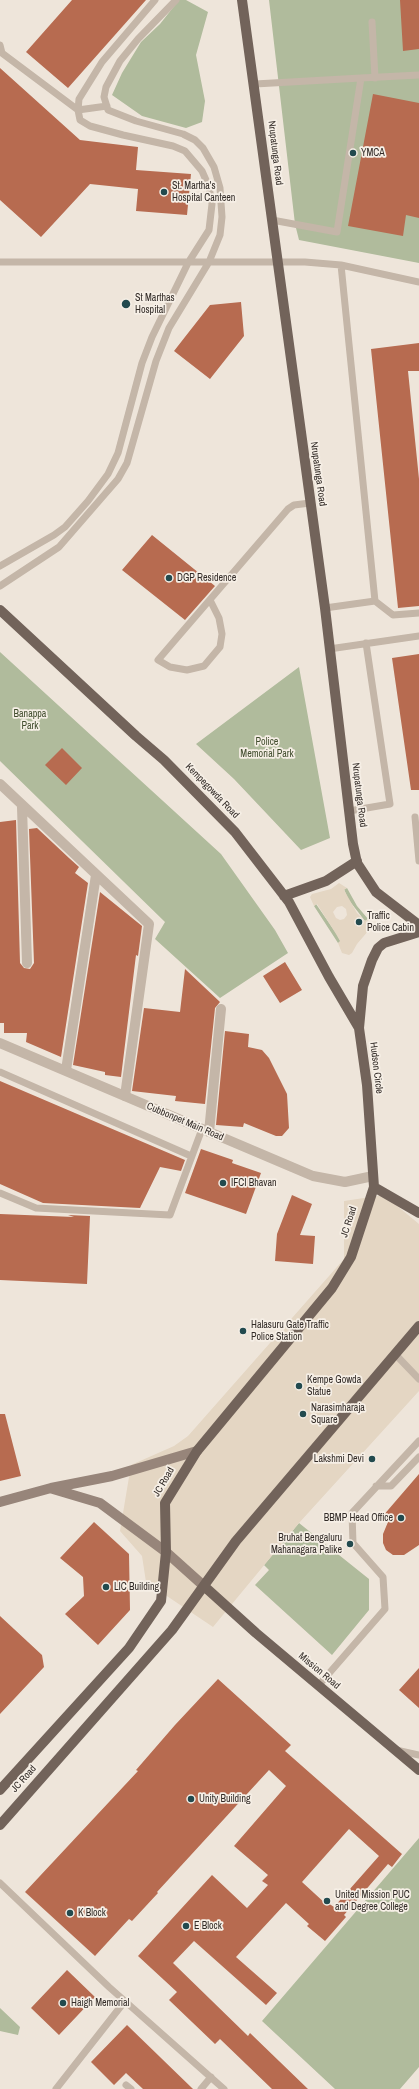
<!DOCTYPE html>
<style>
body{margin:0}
canvas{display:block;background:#eee5da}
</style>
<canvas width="419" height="2089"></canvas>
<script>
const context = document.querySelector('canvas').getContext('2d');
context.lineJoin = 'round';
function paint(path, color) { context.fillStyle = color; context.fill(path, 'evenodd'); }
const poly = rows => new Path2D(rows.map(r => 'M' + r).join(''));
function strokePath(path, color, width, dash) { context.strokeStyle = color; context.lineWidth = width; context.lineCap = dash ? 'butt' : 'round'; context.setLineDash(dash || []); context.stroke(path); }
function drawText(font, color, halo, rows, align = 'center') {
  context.font = font + ' "Archivo Narrow",sans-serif'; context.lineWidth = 3.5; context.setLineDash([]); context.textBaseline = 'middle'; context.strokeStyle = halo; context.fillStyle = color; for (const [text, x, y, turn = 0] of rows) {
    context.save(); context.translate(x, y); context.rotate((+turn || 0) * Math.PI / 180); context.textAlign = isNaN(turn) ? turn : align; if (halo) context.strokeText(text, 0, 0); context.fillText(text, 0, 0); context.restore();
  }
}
paint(poly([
 [179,0,186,0,208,12,196,55,205,101,202,122,186,128,142,116,112,95,122,73,141,42,160,24],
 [269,0,419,0,419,263,299,240,295,224],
 [0,652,221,854,275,930,288,953,220,998,155,939,165,922,0,761],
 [299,667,330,838,301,850,234,779,196,744],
 [347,888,357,906,368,919,365,921,348,899,344,889],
 [316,904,336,933,341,942,338,943,314,906],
 [299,1523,369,1579,369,1610,332,1655,255,1585,269,1570,264,1565],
 [419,1838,419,2067,400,2089,335,2089,262,2021],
 [0,2008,20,2027,18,2035,0,2031]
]), '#b0bb9c');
paint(poly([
 [339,883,347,888,344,890,357,913,365,921,368,919,371,923,369,930,357,944,352,953,349,955,342,953,338,943,340,941,336,934,317,904,314,906,310,897,312,894,331,889],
 [342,906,346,909,347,915,344,919,340,920,336,918,333,912,337,907],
 [384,1195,419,1224,419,1391,299,1523,213,1627,146,1582,142,1556,120,1531,131,1465,174,1446,188,1436,344,1259,344,1201]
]), '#e4d6c3');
paint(poly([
 [72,0,146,0,68,88,26,52],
 [400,0,419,0,419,49,403,51],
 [0,68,80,140,138,147,136,170,191,174,187,215,136,211,138,189,90,184,41,237,0,200],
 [373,94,419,103,419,218,406,215,403,236,348,226],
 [241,302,244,336,210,379,174,351,210,305],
 [419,343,419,371,408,371,419,479,419,606,398,608,371,349],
 [152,535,215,586,185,620,122,570],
 [419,654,419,790,411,790,392,658],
 [62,748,82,768,66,785,45,765],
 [16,820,20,963,24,968,30,969,34,963,29,829,37,828,69,858,79,867,75,873,88,883,61,1057,26,1042,27,1033,4,1033,4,1023,0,1023,0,822],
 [100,892,142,926,138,956,136,955,121,1077,105,1075,105,1072,73,1065],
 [285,962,302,990,280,1003,263,976],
 [185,969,220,1002,215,1008,205,1104,175,1101,176,1096,132,1091,144,1008,180,1012],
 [225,1031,249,1034,248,1047,262,1050,269,1058,287,1094,289,1128,282,1136,276,1136,244,1123,243,1127,216,1125],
 [0,1081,185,1160,181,1171,160,1167,140,1208,43,1203,0,1184],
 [201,1149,233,1160,232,1163,261,1173,246,1214,185,1193],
 [292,1195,312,1204,300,1235,315,1236,313,1264,275,1261,277,1234],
 [0,1214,74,1217,68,1215,90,1216,87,1284,0,1280],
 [0,1414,5,1414,21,1476,0,1481],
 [419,1474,419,1545,404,1555,393,1555,386,1550,383,1543,383,1534,388,1522,382,1517],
 [94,1522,129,1554,130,1610,98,1645,65,1614,84,1596,83,1577,60,1558],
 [0,1616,42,1655,44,1667,0,1714],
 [419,1668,419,1708,399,1690],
 [218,1679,291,1745,285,1751,402,1854,392,1867,388,1864,344,1915,346,1917,325,1941,307,1926,309,1924,286,1903,236,1957,277,1993,266,2005,194,1941,173,1963,248,2036,250,2033,308,2089,272,2089,220,2039,215,2044,169,2000,177,1992,138,1956,212,1875,247,1908,268,1885,262,1881,268,1875,234,1846,286,1786,269,1770,157,1892,158,1893,132,1921,129,1919,95,1956,25,1892,138,1771,136,1770,175,1725],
 [349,1829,379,1856,334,1907,328,1903,326,1904,302,1882],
 [67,1970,95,1997,59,2035,31,2008],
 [127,2025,193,2089,143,2089,126,2073,114,2085,91,2062]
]), '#b76b50');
strokePath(poly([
 [372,22,375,78],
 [0,45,2,53,78,110,107,106],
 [361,78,419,75],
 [255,84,361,78,337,232,272,220],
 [0,262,305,262,341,265,419,282],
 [0,566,54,535,65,527,88,501,108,474,118,453,142,363,152,337,188,263,209,230,212,204,209,187,202,171,185,151,173,146,123,135,90,126,80,120,78,110,79,99,102,62,155,0],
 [0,586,59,547,118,479,127,463,156,361,169,328,209,262,220,235,222,217,220,188,214,167,203,148,195,140,183,134,136,121,108,110,104,97,106,87,120,61,138,39,176,0],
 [210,600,219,618,222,634,220,647,204,666,187,670,170,667,158,660,176,639,288,509,294,505,310,503],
 [375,601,393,615,419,613],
 [325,608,375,601,341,265],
 [329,649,419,636],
 [349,811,390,804,366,643],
 [415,817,419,861],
 [0,1072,191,1156],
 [0,1193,36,1208,170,1215,202,1129],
 [395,1354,419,1379],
 [376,1486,391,1486,419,1457],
 [318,1686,385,1609,383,1577,353,1543,352,1513,419,1441],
 [396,1750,419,1755],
 [0,1883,109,1987,224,2089],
 [126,2085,131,2089],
 [56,2089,125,2001],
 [201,2089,211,2077]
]), '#c4b6a8', 7);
strokePath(poly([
 [0,784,149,924,125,1096],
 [22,807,27,963],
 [66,1070,96,875],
 [209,1132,221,1009]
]), '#c4b6a8', 10);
strokePath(poly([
 [0,1043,313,1176,345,1182,373,1176]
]), '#c4b6a8', 10);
strokePath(poly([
 [53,1489,100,1503,166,1552,205,1587],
 [0,1502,51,1488,112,1476,197,1451]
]), '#97857a', 10);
strokePath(poly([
 [242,0,325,608,353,844,357,863,376,892,419,925],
 [0,610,136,736,164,760,235,832,289,902,329,977,359,1028],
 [284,896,326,881,357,861],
 [374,1187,419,1213],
 [205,1587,256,1633,419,1770],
 [0,1790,129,1648,161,1601,166,1552,165,1503,197,1451,332,1288,351,1257,374,1187,367,1085,359,1028,363,986,372,960,378,948,384,943,419,932],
 [0,1825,172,1630,236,1541,419,1326]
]), '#72635a', 10);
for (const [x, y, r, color] of [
 [353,153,4,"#224a4e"],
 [164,192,4,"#224a4e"],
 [126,304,5,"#224a4e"],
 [169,578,4,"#224a4e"],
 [359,922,4,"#224a4e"],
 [223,1183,4,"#224a4e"],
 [243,1331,4,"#224a4e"],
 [299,1386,4,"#224a4e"],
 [303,1414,4,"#224a4e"],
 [372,1459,4,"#224a4e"],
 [401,1518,4,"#224a4e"],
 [350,1544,4,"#224a4e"],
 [106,1587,4,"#224a4e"],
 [191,1799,4,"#224a4e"],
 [327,1901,4,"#224a4e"],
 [70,1913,4,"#224a4e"],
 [186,1926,4,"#224a4e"],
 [63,2003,4,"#224a4e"]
]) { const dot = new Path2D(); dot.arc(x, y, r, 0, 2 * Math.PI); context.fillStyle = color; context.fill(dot); strokePath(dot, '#f6efe6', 1.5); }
drawText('10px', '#322b27', '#f6efe6', [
 ["Nrupatunga Road",275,153,83],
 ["Nrupatunga Road",318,474,82],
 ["Kempegowda Road",212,791,46],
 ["Nrupatunga Road",359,795,83],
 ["Hudson Circle",376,1068,83],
 ["Cubbonpet Main Road",185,1122,23],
 ["JC Road",349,1222,-72],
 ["JC Road",164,1482,-60],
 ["Mission Road",319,1671,40],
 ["JC Road",24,1779,-48]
]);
drawText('10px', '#322b27', '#f6efe6', [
 ["YMCA",361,153],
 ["St. Martha's",172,186],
 ["Hospital Canteen",172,198],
 ["St Marthas",135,298],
 ["Hospital",135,310],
 ["DGP Residence",177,578],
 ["Traffic",367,916],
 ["Police Cabin",367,928],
 ["IFCI Bhavan",231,1183],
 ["Halasuru Gate Traffic",251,1325],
 ["Police Station",251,1337],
 ["Kempe Gowda",307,1380],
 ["Statue",307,1392],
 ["Narasimharaja",311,1408],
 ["Square",311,1420],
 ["Lakshmi Devi",364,1459,"right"],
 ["BBMP Head Office",393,1518,"right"],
 ["Bruhat Bengaluru",342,1538,"right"],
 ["Mahanagara Palike",342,1550,"right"],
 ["LIC Building",114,1587],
 ["Unity Building",199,1799],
 ["United Mission PUC",335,1895],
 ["and Degree College",335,1907],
 ["K Block",78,1913],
 ["E Block",194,1926],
 ["Haigh Memorial",71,2003]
], 'left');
drawText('10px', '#414d2e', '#f6efe6', [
 ["Banappa",30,714],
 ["Park",30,726],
 ["Police",267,742],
 ["Memorial Park",267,754]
]);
</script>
